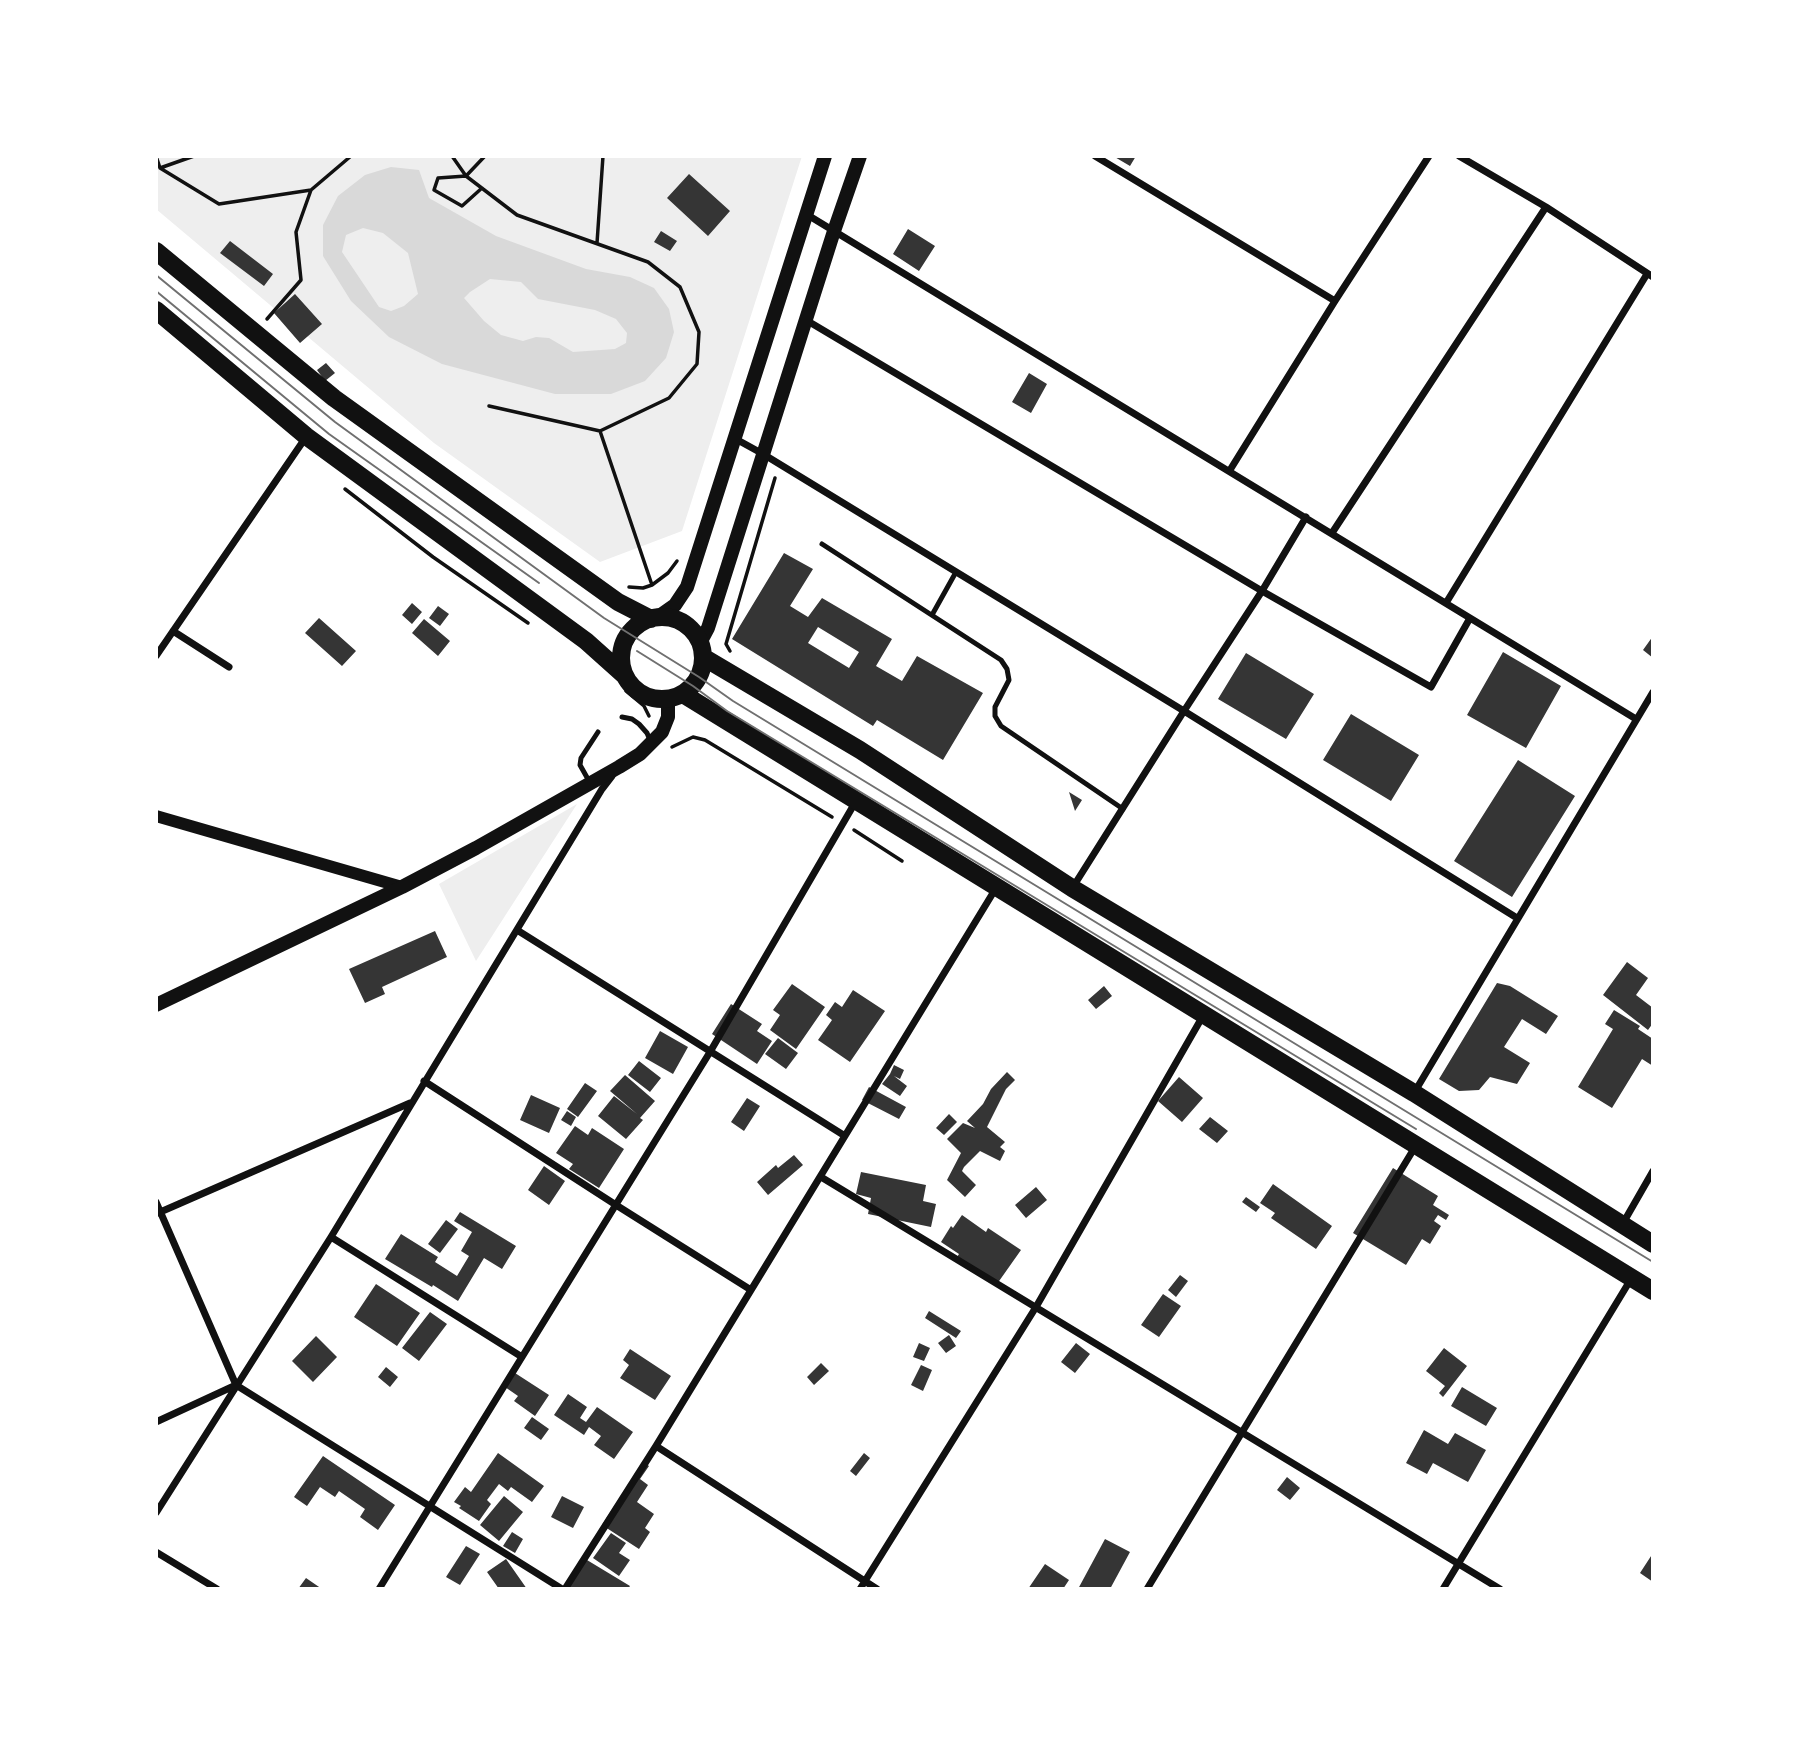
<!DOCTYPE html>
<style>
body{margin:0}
#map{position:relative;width:1809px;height:1745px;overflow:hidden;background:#fff;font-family:"PT Sans",sans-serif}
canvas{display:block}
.frame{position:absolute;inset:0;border:158px solid #fff;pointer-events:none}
</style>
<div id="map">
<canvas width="1809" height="1745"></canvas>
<div class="frame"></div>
</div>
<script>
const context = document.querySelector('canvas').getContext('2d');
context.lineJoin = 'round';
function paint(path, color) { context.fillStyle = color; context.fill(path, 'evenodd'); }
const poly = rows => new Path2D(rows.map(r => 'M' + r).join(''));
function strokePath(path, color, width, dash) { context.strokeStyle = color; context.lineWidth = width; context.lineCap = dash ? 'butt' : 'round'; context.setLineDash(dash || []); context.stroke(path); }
paint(poly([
 [156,156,802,156,682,531,600,562,434,443,156,209],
 [577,804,476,961,439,884]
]), '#eee');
paint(poly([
 [391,167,419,170,429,198,496,236,586,269,630,277,654,288,669,309,674,332,666,358,645,381,611,394,555,394,442,364,389,337,351,301,323,256,323,225,338,196,365,175],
 [363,228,383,233,408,253,418,294,404,306,391,311,379,307,342,252,346,235],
 [490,279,521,282,538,299,595,310,616,319,627,333,626,343,615,349,573,352,549,338,536,337,523,341,501,335,484,321,464,298,470,292]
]), '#d9d9d9');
paint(poly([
 [1113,156,1136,156,1130,166],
 [689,174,730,211,708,236,667,198],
 [908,229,935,246,919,271,893,254],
 [661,231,677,241,670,251,654,242],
 [230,241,273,274,264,286,220,253],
 [295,294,322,324,300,343,274,313],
 [326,363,335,373,325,381,317,370],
 [1029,373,1047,384,1031,413,1012,402],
 [784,553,813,569,790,606,808,617,822,598,892,639,876,666,902,681,917,656,983,693,943,760,877,720,873,726,732,639],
 [818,627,859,652,849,668,808,643],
 [412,603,422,612,412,624,402,615],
 [438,606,449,614,440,626,429,618],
 [319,618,356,651,342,666,305,633],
 [424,619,450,641,438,656,412,633],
 [1653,636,1653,658,1643,650],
 [1503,652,1561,686,1526,748,1467,715],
 [1246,653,1314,694,1286,739,1218,699],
 [1351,714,1419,755,1391,801,1323,760],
 [1518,760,1575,796,1512,897,1454,861],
 [1069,792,1082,800,1075,811],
 [435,931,447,957,382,987,385,994,365,1003,349,969],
 [1627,962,1648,978,1636,995,1653,1008,1653,1023,1648,1030,1603,995],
 [1497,983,1510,986,1558,1016,1546,1034,1522,1019,1504,1047,1530,1063,1517,1084,1490,1077,1479,1090,1459,1091,1439,1079],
 [792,984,825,1007,796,1049,770,1030,780,1015,773,1010],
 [1104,986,1112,996,1096,1009,1088,1000],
 [853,990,885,1011,850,1062,818,1040,832,1020,826,1015,835,1002,842,1007],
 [731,1004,762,1024,757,1031,772,1041,757,1064,712,1034],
 [1614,1010,1640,1026,1638,1029,1653,1039,1653,1066,1642,1059,1612,1108,1578,1087,1613,1029,1605,1024],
 [660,1031,688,1047,673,1074,645,1058],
 [778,1038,798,1053,786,1069,765,1054],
 [639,1061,661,1078,650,1092,628,1075],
 [894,1065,904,1070,900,1079,894,1076,907,1086,900,1096,882,1084,890,1074],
 [1007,1072,1015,1080,1006,1089,987,1127,1005,1142,1000,1147,1005,1151,1000,1161,980,1151,964,1167,962,1171,976,1185,965,1197,947,1180,961,1153,947,1139,963,1123,975,1128,967,1121,983,1104,991,1089],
 [625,1075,655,1101,640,1118,643,1120,626,1139,598,1116,614,1096,637,1114,610,1091],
 [1179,1077,1203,1098,1182,1122,1158,1101],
 [585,1083,597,1091,578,1117,567,1109],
 [869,1087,906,1107,899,1119,862,1100],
 [531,1095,560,1108,549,1133,520,1120],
 [747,1098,760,1106,744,1131,731,1122],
 [567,1111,576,1117,571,1126,561,1120],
 [949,1114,957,1122,944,1135,936,1128],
 [1210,1117,1228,1131,1217,1143,1199,1129],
 [575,1126,588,1135,592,1128,624,1149,599,1188,569,1169,573,1164,556,1153],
 [794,1155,803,1165,768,1195,757,1182,776,1165,778,1168],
 [544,1166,565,1181,549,1205,528,1190],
 [1393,1168,1438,1196,1433,1205,1449,1215,1446,1220,1438,1215,1434,1221,1441,1226,1430,1244,1422,1239,1406,1265,1353,1233],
 [861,1172,926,1185,923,1201,936,1204,931,1227,868,1214,871,1198,856,1194],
 [1273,1184,1332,1226,1316,1249,1271,1218,1275,1213,1260,1203],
 [1036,1187,1047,1200,1026,1218,1015,1205],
 [1246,1197,1260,1207,1256,1212,1242,1202],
 [460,1212,516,1246,502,1269,484,1258,458,1301,433,1285,432,1287,385,1259,401,1234,438,1257,435,1262,457,1276,469,1256,461,1251,472,1232,454,1221],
 [962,1215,986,1232,988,1228,1021,1250,997,1284,957,1257,959,1254,941,1242,951,1226,953,1228],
 [446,1220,458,1229,440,1253,428,1244],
 [1180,1275,1188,1281,1176,1297,1168,1290],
 [376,1284,420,1313,397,1346,354,1317],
 [1163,1294,1181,1306,1159,1337,1141,1325],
 [929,1311,961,1331,956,1338,925,1318],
 [430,1312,447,1324,419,1361,402,1348],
 [949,1335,956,1346,946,1353,938,1343],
 [316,1336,337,1357,313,1382,292,1361],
 [919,1343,930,1348,924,1361,913,1357],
 [1076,1343,1090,1354,1075,1373,1061,1362],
 [1444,1348,1467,1366,1443,1397,1439,1393,1445,1386,1426,1371],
 [630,1349,671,1376,655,1400,620,1378,629,1365,623,1360],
 [821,1363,829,1371,814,1385,807,1377],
 [921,1365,932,1370,923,1391,911,1385],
 [386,1367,398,1377,390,1387,378,1377],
 [515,1373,549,1395,535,1416,514,1401,518,1396,505,1387],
 [1462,1387,1497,1408,1486,1426,1451,1406],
 [568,1394,587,1407,580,1418,586,1422,597,1407,633,1432,614,1459,594,1445,601,1436,589,1427,584,1435,554,1415],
 [532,1417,549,1429,541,1440,524,1428],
 [1424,1430,1448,1444,1455,1433,1486,1450,1468,1482,1433,1463,1427,1474,1406,1463],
 [498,1453,544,1486,532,1502,511,1487,508,1491,499,1484,487,1500,491,1504,479,1521,459,1508,461,1506,454,1502,465,1487,471,1492],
 [864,1453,870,1458,856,1476,850,1471],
 [323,1456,395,1505,378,1530,360,1517,365,1509,339,1491,335,1497,320,1487,307,1506,294,1497],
 [643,1462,649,1466,640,1479,648,1485,637,1502,654,1514,645,1528,650,1532,639,1549,602,1525],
 [1287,1477,1300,1488,1290,1500,1277,1490],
 [504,1496,523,1512,499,1541,480,1525],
 [562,1496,584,1507,573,1528,551,1517],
 [512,1532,523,1539,515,1553,503,1546],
 [611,1533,626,1543,619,1553,630,1560,619,1576,593,1558],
 [1105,1539,1130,1552,1110,1589,1078,1589],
 [466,1546,480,1554,460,1585,446,1577],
 [1653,1553,1653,1582,1640,1573],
 [582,1557,630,1586,628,1589,563,1589],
 [506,1559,527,1589,499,1589,487,1572],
 [1045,1564,1069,1580,1063,1589,1028,1589],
 [306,1578,322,1589,298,1589]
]), '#353535');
strokePath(poly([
 [156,156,160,168,219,204,311,190,351,156],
 [452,156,466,176,517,215,648,262,680,287,699,332,697,364,669,398,600,431,489,406],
 [160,168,194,156],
 [482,188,462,206,434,190,438,178,466,176,485,156],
 [597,243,603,156],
 [267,319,301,280,296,232,311,190],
 [600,431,652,585],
 [345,489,433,557,528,623],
 [629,587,643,588,652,585,668,573,677,561],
 [730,651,726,644,775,478],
 [626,691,644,706,649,716],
 [672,747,693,737,705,740,832,817],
 [854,830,902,861]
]), '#111', 3.5);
strokePath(poly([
 [822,544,1001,660,1007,669,1009,680,995,707,995,716,1001,726,1123,809],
 [932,615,956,572],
 [622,717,632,719,639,724,647,733,650,740],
 [589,781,580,765,581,758,598,732]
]), '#111', 5);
strokePath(poly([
 [1095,156,1335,301],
 [1459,156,1546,207,1653,277],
 [806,214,1636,719],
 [806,320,1262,591,1431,687,1470,618],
 [734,438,763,454,1184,711,1517,918],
 [1230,470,1335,301,1429,156],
 [1332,533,1546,207],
 [1446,603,1647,274],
 [173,631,229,667],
 [156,656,306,437],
 [1073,887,1184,711,1262,591,1306,517],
 [517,930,845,1136],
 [424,1081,616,1205,751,1290],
 [1414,1093,1653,692],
 [821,1177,1500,1589],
 [156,1202,236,1385,562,1589],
 [158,1213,410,1103],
 [1622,1225,1653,1171],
 [331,1237,522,1357],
 [156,1422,236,1385],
 [656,1446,877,1589],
 [156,1513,331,1237,602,789,612,776],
 [156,1552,217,1589],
 [379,1589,710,1052,856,801],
 [565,1589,656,1446,996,888],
 [860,1589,1036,1307,1204,1014],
 [1147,1589,1415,1147],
 [1443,1589,1631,1279]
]), '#111', 7);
strokePath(poly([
 [156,816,402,887]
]), '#111', 12);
strokePath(poly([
 [658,617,675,605,687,587,825,156],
 [700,643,708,628,834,231,860,156],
 [156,1005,402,887,476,848,619,767,640,754,662,732,668,717,668,699]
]), '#111', 14);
strokePath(poly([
 [156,251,334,398,618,602,651,619],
 [156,310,306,436,586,641,624,675],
 '621 658a41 41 0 1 1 82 0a41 41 0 1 1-82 0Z',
 [703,657,860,750,1072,888,1414,1093,1653,1244],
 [683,694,1653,1291]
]), '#111', 18);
strokePath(poly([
 [156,275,335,422,604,618,699,677,733,701,1653,1262],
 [156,291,329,434,539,583],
 [637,651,693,686,727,711,1416,1129]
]), '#707070', 2);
</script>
